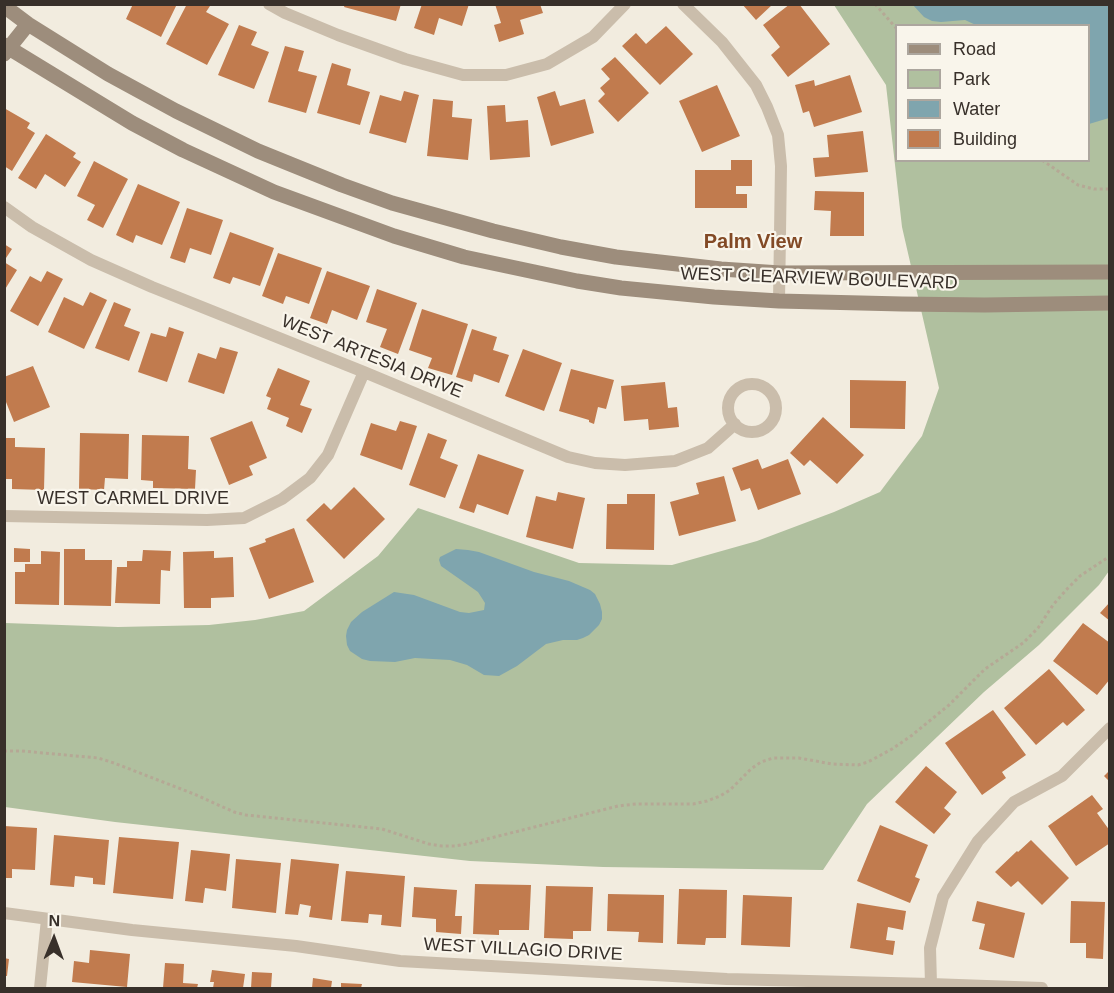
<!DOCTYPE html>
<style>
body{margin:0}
#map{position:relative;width:1114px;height:993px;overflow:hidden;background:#f2ecdf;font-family:Helvetica,sans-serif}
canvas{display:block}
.frame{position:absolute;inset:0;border:6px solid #38302a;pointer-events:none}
.legend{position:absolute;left:895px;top:24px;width:195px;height:138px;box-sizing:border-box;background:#f9f5eb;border:2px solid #aca69e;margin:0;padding:8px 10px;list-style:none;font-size:18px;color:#38302a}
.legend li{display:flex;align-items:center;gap:12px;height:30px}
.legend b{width:30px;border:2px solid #aca69e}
.north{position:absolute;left:24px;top:909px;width:60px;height:60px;-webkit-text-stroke:4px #f9f5eb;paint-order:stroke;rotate:1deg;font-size:16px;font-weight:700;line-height:24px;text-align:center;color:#38302a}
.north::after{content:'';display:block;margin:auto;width:21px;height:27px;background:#38302a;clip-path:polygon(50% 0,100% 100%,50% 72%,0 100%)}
</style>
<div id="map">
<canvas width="1114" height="993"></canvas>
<div class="frame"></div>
<ul class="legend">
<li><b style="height:8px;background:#9d8d7c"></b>Road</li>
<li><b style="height:16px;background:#b0c09f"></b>Park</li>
<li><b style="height:16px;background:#7fa5ae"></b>Water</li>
<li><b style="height:16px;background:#c17b4e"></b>Building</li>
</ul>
<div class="north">N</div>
</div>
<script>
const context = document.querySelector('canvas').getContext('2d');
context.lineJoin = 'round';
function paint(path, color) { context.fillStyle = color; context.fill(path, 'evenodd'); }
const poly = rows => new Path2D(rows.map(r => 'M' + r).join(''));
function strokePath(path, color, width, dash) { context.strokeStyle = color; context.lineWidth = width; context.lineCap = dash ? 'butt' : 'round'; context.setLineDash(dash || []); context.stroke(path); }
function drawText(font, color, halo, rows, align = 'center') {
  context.font = font + ' Helvetica,sans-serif'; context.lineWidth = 4.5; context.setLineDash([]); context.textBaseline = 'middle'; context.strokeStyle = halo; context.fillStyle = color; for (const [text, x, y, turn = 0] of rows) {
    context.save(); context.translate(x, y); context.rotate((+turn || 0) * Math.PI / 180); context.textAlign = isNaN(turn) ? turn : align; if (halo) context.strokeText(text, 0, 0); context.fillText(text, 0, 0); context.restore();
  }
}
paint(poly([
 [834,5,1109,5,1109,571,1099,585,1039,645,984,692,867,804,823,870,603,867,470,861,115,822,5,807,5,623,118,627,209,625,255,620,304,611,378,556,418,508,579,563,672,565,757,541,834,512,880,492,922,436,939,388,902,227,886,85],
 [896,26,1088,26,1088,160,896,160]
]), '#b0c09f');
paint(poly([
 [913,5,1109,5,1109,118,1089,124,1088,26,978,26,965,20,941,22,932,21,924,17],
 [456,549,468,550,479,552,534,572,569,581,590,590,595,594,600,604,602,612,602,619,599,625,589,635,583,638,577,640,563,640,546,644,517,666,499,676,484,675,467,665,450,660,415,658,395,662,370,661,362,659,350,651,347,645,346,636,347,630,351,622,362,612,394,592,414,595,460,612,469,613,484,610,485,603,478,592,441,566,439,560,440,557]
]), '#7fa5ae');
paint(poly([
 [133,4,177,4,161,37,126,19],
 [187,4,207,4,210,6,206,12,229,24,207,65,166,44],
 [345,4,401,4,396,21,344,7],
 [422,4,469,4,462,26,439,18,434,35,414,28],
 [495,4,540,4,543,13,520,20,524,34,499,42,494,25,501,23],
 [742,4,773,4,756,20],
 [790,4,799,4,830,44,788,77,771,55,780,47,763,25],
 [239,25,257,32,251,45,269,52,254,89,218,75],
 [666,26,693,54,660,85,622,46,636,33,646,44],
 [285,46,304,51,298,71,317,76,306,113,268,102],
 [615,57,649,93,618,122,598,101,605,94,600,88,610,79,601,69],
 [332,63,351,69,347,85,370,92,360,125,317,113],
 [850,75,862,112,814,127,809,111,803,113,795,85,814,80,815,86],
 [717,85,740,136,702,152,679,101],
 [404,91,419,95,406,143,369,133,380,95,401,101],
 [555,91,560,106,585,99,594,133,551,146,537,97],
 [433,99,453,101,452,117,472,119,468,160,427,156],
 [505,105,506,122,528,120,530,157,490,160,487,106],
 [4,108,30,123,27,128,35,133,12,171,4,166,6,149,4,148],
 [863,131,868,172,815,177,813,158,829,157,827,135],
 [46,134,76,153,73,157,81,162,65,187,45,174,36,189,18,178],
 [731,160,752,160,752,186,736,186,736,194,747,194,747,208,695,208,695,170,731,170],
 [94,161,128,179,103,228,87,220,95,205,77,196],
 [138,184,180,202,162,245,136,235,133,243,116,235],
 [815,191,864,192,864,236,830,236,831,211,814,210],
 [187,208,223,220,211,255,190,248,185,263,170,258],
 [230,232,274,248,260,286,233,277,230,284,213,278],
 [4,244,12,249,4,261],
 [278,253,322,268,309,304,286,296,283,304,262,296],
 [4,262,17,270,4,291],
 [47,271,63,279,38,326,10,311,30,276,41,282],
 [327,271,370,286,357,320,332,310,327,324,310,318],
 [377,289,417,303,398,354,380,347,387,329,366,322],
 [90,292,107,300,84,349,48,332,64,297,83,306],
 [114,302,131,309,124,326,140,332,129,361,95,348],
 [422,309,468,324,452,375,428,368,432,358,409,350],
 [169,327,184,332,167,382,138,372,151,333,166,337],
 [472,329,497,337,493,350,509,355,499,383,474,374,472,382,456,377],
 [220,347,238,352,224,394,188,382,198,353,216,359],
 [523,349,562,363,544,411,505,396],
 [33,366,50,407,14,422,6,402,4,403,4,377],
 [278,368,310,381,300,405,312,409,302,433,286,426,289,418,267,409,271,398,266,396],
 [571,369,614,380,606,409,598,407,594,424,589,422,589,420,559,411],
 [850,380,906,381,905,429,850,428],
 [665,382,668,408,677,407,679,427,649,430,648,419,624,421,621,386],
 [823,417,864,455,837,484,810,460,804,466,790,453],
 [252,421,267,458,249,466,253,475,229,485,210,438],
 [400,421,417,426,402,470,360,455,371,423,396,431],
 [80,433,129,434,128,479,105,478,104,490,79,489],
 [428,433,447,440,440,458,458,465,445,498,409,485],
 [142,435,189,436,188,469,196,470,195,489,153,488,153,481,141,480],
 [4,438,15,438,15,447,45,448,44,490,12,489,12,479,6,479],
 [478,454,524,470,508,515,477,504,474,513,459,508],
 [758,459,762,469,788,459,801,494,758,510,750,488,741,491,732,468],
 [724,476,736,521,679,536,670,502,699,494,696,483],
 [354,487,385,519,344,559,306,520,324,503,331,510],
 [558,492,585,498,573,549,526,537,536,496,556,501],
 [627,494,655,494,654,550,606,549,607,504,627,504],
 [294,528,314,582,269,599,249,548,266,542,265,539],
 [14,548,30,549,30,562,14,562],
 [64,549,85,549,85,560,112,560,111,606,64,605],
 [143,550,171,551,170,571,161,570,160,604,115,603,117,567,127,567,127,561,142,561],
 [41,551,60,552,59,605,15,604,15,572,25,572,25,564,41,564],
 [214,551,214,558,233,557,234,597,211,598,211,608,184,608,183,552],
 [1110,602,1110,621,1100,613],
 [1083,623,1110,643,1110,679,1097,695,1053,661],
 [1049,669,1085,710,1067,726,1063,722,1036,745,1004,708],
 [993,710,1026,755,1002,772,1006,778,982,795,945,743],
 [926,766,957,792,944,808,951,814,934,834,895,802],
 [1110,770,1110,782,1104,776],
 [1092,795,1103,809,1097,813,1110,831,1110,843,1076,866,1048,826],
 [880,825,928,845,915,877,920,879,910,903,857,881],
 [4,826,37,828,35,870,12,869,12,878,4,878],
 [54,835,109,840,105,885,93,884,93,878,75,876,74,887,50,885],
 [119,837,179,842,173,899,113,893],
 [1031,840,1069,878,1042,905,1018,881,1011,887,995,872,1017,851,1018,852],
 [191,850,230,854,226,891,205,888,203,903,185,901],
 [236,859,281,863,276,913,232,908],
 [291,859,339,864,332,920,309,917,311,906,300,904,298,915,285,914],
 [346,871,405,876,401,927,381,925,382,915,369,914,368,923,341,921],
 [475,884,531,885,529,930,499,930,499,935,473,934],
 [546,886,593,887,591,931,573,931,573,939,544,938],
 [414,887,457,890,455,916,462,916,461,934,436,932,436,919,412,917],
 [679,889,727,890,726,938,706,938,705,945,677,944],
 [608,894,664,895,663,943,638,942,639,932,607,931],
 [743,895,792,897,790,947,741,945],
 [977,901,1025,913,1014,958,979,949,985,924,972,921],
 [1071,901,1105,902,1103,959,1086,958,1086,943,1070,943],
 [857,903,906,911,903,930,888,927,886,940,895,941,893,955,850,948],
 [90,950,130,954,127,987,72,982,74,961,89,963],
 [4,958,9,959,7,976,4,976],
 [165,963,184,964,183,983,198,984,197,988,163,988],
 [212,970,245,974,243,988,213,988,214,982,210,982],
 [252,972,272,973,271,988,251,988],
 [313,978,332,981,331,988,312,988],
 [341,983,362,984,361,988,341,988]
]), '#c17b4e');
strokePath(poly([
 [875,4,896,28],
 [1042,160,1078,185,1094,189,1110,189],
 [4,751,22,751,98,758,114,763,194,794,234,812,246,815,382,829,429,844,442,846,455,846,467,844,618,806,636,804,693,804,707,801,720,796,730,790,751,769,761,762,773,758,799,758,832,764,858,765,868,762,892,749,911,736,949,705,985,669,1023,643,1038,628,1053,605,1068,588,1080,576,1110,556]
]), '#b5a895', 3, [3, 3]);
strokePath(poly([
 [269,4,285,13,338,35,405,59,463,75,506,75,547,64,593,37,625,4],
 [683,4,722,42,756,85,767,107,778,135,781,166,779,301],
 [4,207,32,227,91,260,152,287,364,372,568,457,595,463,625,465,675,461,708,448,735,424],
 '728 408a24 24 0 1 1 48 0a24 24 0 1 1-48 0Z',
 [4,516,207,520,244,518,282,499,310,478,328,455,364,372],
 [4,913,132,930,296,946,400,961,727,979,931,984,1042,988],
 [931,984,930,948,943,897,978,841,1014,802,1062,776,1110,728],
 [40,988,47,919]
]), '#cabdab', 12);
strokePath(poly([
 [4,6,28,24,108,74,176,111,258,151,342,185,392,203,493,231,561,247,616,257,721,269,780,273,1110,272],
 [4,45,132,123,183,150,274,192,394,236,464,257,577,281,621,288,714,297,779,301,902,304,985,305,1110,303],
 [4,54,28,24]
]), '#9d8d7c', 15);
drawText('18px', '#38302a', '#f9f5eb', [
 ["WEST CLEARVIEW BOULEVARD",819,279,2],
 ["WEST ARTESIA DRIVE",372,357,22],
 ["WEST CARMEL DRIVE",133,499],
 ["WEST VILLAGIO DRIVE",523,950,3]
]);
drawText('bold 20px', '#834a26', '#f9f5eb', [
 ["Palm View",753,242]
]);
</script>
